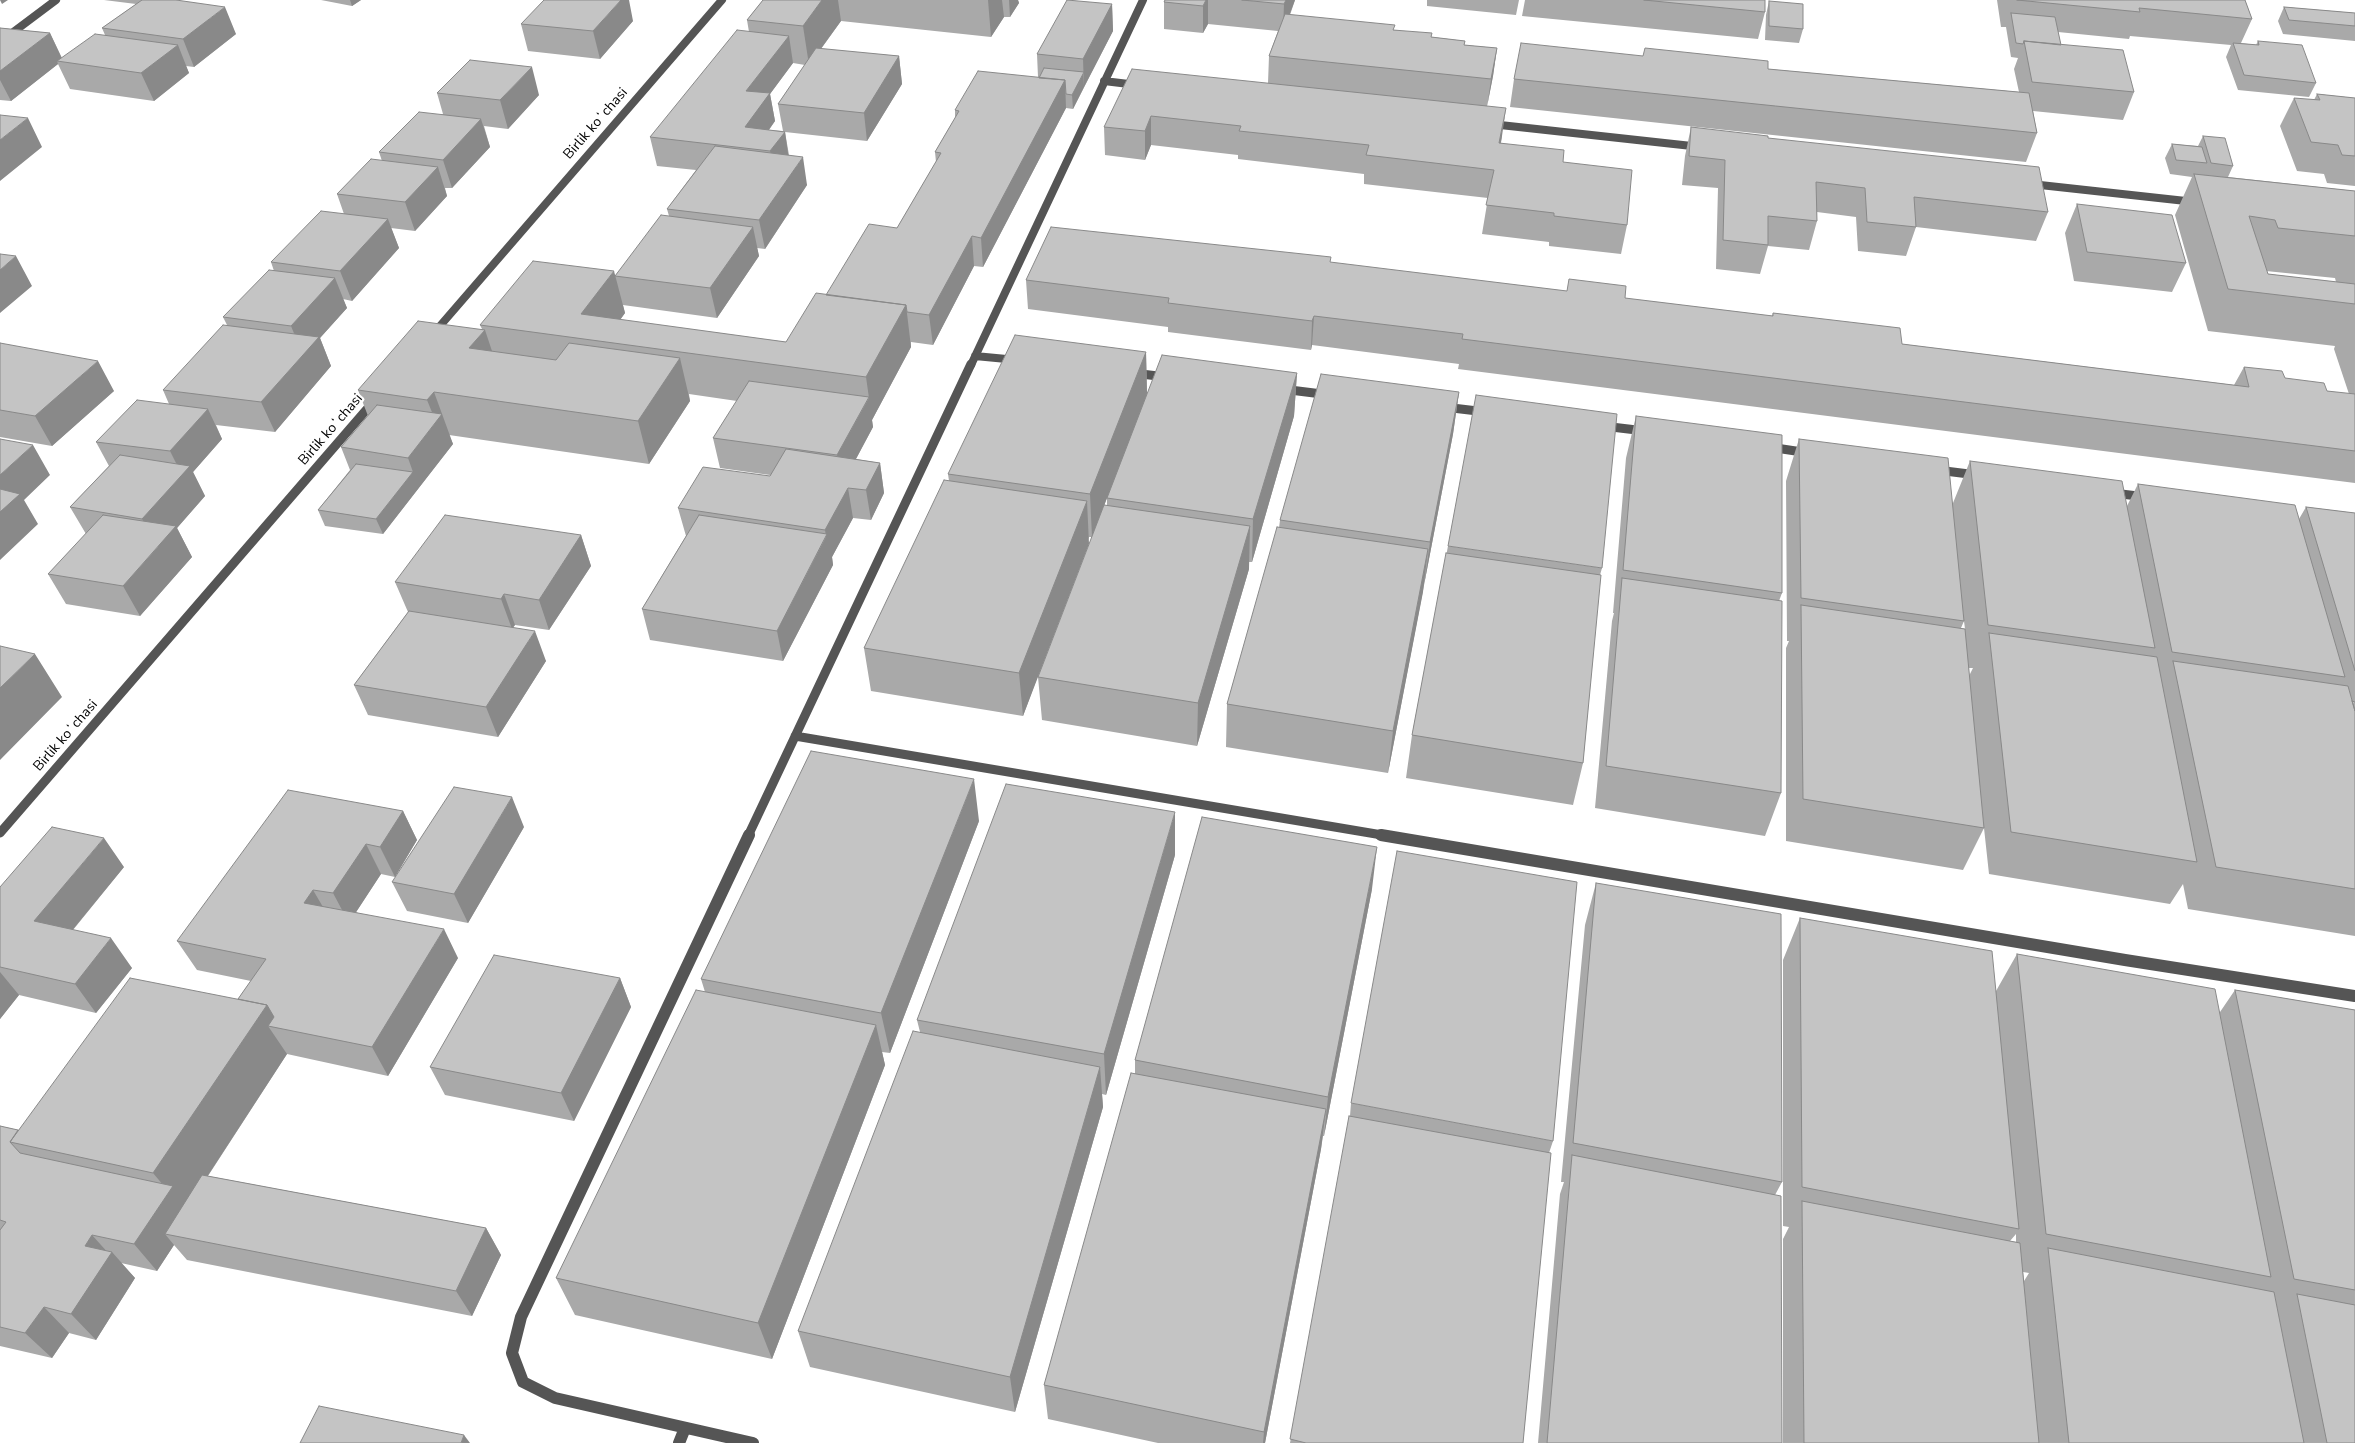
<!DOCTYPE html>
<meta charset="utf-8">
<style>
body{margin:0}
canvas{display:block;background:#fff}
</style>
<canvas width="2355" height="1443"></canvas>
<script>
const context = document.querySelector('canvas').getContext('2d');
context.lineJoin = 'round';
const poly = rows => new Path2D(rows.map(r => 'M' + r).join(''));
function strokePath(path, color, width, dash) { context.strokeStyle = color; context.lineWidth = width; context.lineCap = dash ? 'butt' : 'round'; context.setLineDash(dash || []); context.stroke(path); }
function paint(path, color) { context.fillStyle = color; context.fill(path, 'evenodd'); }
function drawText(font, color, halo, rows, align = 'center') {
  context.font = font + ' "Nunito Sans",sans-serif'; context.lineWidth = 4.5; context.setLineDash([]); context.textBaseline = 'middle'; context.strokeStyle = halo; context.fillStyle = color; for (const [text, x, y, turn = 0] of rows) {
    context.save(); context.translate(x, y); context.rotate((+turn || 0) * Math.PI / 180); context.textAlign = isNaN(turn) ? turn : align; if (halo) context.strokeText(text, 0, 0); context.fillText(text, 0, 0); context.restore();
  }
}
strokePath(poly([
 [0,42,56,0],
 [1104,81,1137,85],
 [1491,124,1701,147],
 [2031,184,2195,202],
 [433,334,722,0],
 [975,356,1017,360],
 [971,365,1143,0]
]), '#555', 8);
strokePath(poly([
 [1133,373,1166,377],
 [1282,389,1330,395],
 [1444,407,1486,412],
 [1603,426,1645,431],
 [1769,447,1809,453],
 [1937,470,1977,475],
 [2113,493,2146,497],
 [795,736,1388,836],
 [0,833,374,401],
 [748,836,971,364]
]), '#555', 9);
strokePath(poly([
 [749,835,521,1317,512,1353,523,1382,555,1398,753,1443],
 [1381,835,2125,960,2355,996],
 [679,1443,685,1428]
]), '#555', 12);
paint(poly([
 [104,0,176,0,236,34,194,67,186,66,189,73,154,101,70,89,58,64,11,101,0,100,0,28,50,33,62,58,105,35,102,28,136,4],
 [321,0,361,0,352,6],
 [763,0,1018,0,1019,3,1010,17,1004,17,991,37,841,21,821,49,899,56,902,84,867,141,785,132,789,155,807,185,765,249,757,248,759,256,717,318,623,305,625,313,620,320,786,342,826,295,897,228,936,162,935,152,955,118,955,110,1038,77,1037,54,1112,4,1113,31,1073,109,1066,108,983,267,974,266,933,345,911,342,911,347,872,420,873,427,856,459,880,463,884,493,871,520,853,518,832,557,833,565,783,661,650,640,642,609,686,536,678,508,770,476,770,475,720,468,713,438,737,401,689,394,690,401,649,464,449,435,453,444,383,534,325,526,318,510,350,470,341,447,368,416,358,390,482,329,480,325,615,276,669,216,667,209,696,170,657,166,650,137,749,32,747,20],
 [793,63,805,65,778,104,783,131,769,130,775,121,770,94],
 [1165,0,1295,0,1290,15,1395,30,1432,37,1465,41,1464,45,1497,48,1493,76,1487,106,1502,136,1501,143,1563,162,1627,225,1621,254,1549,246,1549,242,1482,234,1488,198,1364,184,1364,174,1238,159,1238,155,1151,145,1145,160,1105,155,1104,127,1268,83,1269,56,1278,31,1208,24,1203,33,1164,29,1164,2],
 [1427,0,1519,0,1516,15,1427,6],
 [1525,0,1765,0,1765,12,1758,39,1522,16],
 [1997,0,2245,0,2252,19,2241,43,2256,45,2258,41,2316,83,2309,97,2238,90,2226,57,2231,45,2130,36,2129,39,2058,32,2061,45,2134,92,2123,120,2033,111,2037,133,2026,162,1510,107,1514,79,1768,69,2019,92,2014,69,2018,58,2011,57,2006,27,2001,27],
 [1769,1,1803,29,1799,43,1765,40,1766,15],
 [2284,7,2355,13,2355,41,2283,34,2278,21],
 [633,21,600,59,528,51,521,24],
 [437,93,539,95,508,129,484,126,490,147,452,188,445,188,447,196,415,231,391,228,399,248,352,301,343,299,347,308,320,338,331,366,275,432,216,425,222,439,193,472,205,496,177,528,192,557,140,616,66,604,48,574,86,534,70,507,109,466,96,442,169,404,163,390,227,325,223,317,274,271,271,262,344,214,337,194,382,161,379,152,443,114],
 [2317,94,2355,98,2355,186,2327,183,2324,174,2297,171,2280,126,2294,98,2314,100],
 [1691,127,1768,138,2048,212,2036,241,1916,227,1906,256,1858,251,1856,217,1817,212,1817,221,1809,250,1768,246,1760,274,1716,269,1718,188,1682,185,1685,156],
 [2203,136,2233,166,2228,177,2355,191,2355,483,1458,369,1459,364,1312,345,1311,350,1168,332,1168,327,1028,309,1026,280,1331,263,1772,316,1773,313,1902,344,2234,385,2244,367,2327,391,2349,394,2334,349,2335,346,2208,331,2175,215,2192,177,2170,174,2165,158,2172,144,2198,146],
 [2266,271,2335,278,2336,282,2268,274],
 [2077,204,2186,263,2172,292,2074,281,2065,233],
 [0,343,114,391,52,446,0,437],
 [1146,352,1147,394,1297,373,1294,416,1252,562,1249,562,1249,569,1197,746,1042,720,1038,677,1107,505,1107,498,1092,537,1089,537,1023,716,871,691,864,648,949,481,948,474],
 [1459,392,1453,434,1388,773,1226,747,1227,704,1279,528,1280,520],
 [1636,416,1782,593,1779,601,1781,793,1765,836,1595,808,1612,621,1614,613,1613,613,1626,458],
 [1799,439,1953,503,1970,461,2127,506,2138,484,2299,519,2306,507,2355,513,2355,936,2188,909,2183,884,2170,904,1989,874,1984,828,1963,870,1786,841,1786,648,1789,641,1787,641,1786,481],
 [1964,621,1965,629,1961,628],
 [1969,668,1973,668,1969,676],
 [581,535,591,566,549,630,515,625,513,627,546,661,498,737,368,715,354,685,408,612,395,582],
 [1448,546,1602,568,1600,575,1583,763,1573,805,1406,778,1412,735],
 [403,811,417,840,395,877,381,874,356,912,458,958,388,1076,287,1054,208,1176,486,1228,501,1255,472,1316,187,1260,174,1245,157,1271,121,1263,135,1278,96,1340,69,1333,52,1358,0,1346,0,1126,18,1130,238,999,251,981,197,970,177,941],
 [979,821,890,1053,882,1052,885,1065,772,1359,575,1315,556,1278,705,992,701,979],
 [524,827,468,923,407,911,392,882],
 [1175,855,1106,1095,1102,1094,1103,1107,1015,1412,810,1367,798,1331,920,1032,917,1020],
 [124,867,73,930,132,968,96,1013,19,995,0,1019,0,887],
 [1596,883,1782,1182,1775,1195,1782,1443,1538,1443,1560,1194,1564,1182,1561,1182,1585,925],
 [1372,889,1324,1136,1323,1136,1321,1149,1265,1443,1158,1443,1048,1419,1044,1385,1135,1074,1135,1060],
 [1800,918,1996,991,2017,954,2220,1012,2235,990,2355,1010,2355,1443,1783,1443,1783,1239,1789,1227,1783,1226,1783,960],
 [2016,1234,2016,1242,2010,1241],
 [2023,1272,2029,1273,2024,1281],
 [620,978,631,1007,574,1121,445,1095,430,1067],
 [1351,1103,1553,1141,1549,1153,1523,1443,1290,1443,1350,1116]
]), '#a9a9a9');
paint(poly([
 [0,0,8,0,2,4],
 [350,0,361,0,352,6],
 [621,0,629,0,633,21,600,59,593,31],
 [822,0,838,0,841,21,809,65,803,26],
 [988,0,1002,0,1004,17,991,37],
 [1009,0,1018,0,1019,3,1010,17],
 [1206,0,1208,0,1208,24,1203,33,1203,6],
 [1286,0,1295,0,1283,32,1284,4],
 [1112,4,1113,31,1084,87,1083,59],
 [225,7,236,34,194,67,183,39],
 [50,33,63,61,57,61,58,64,11,101,0,80,0,71],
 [789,36,793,63,770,94,775,121,755,149,745,127,746,91],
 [178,45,189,73,154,101,141,73],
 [1497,48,1493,76,1487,107,1491,79],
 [899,56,902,84,867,141,864,113],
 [532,67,539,95,508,129,500,100],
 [1084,72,1084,87,1073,109,1072,95],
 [1065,80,1066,108,983,267,981,238],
 [1506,108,1502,136,1495,172,1499,143],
 [1151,116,1151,145,1145,160,1145,131],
 [28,118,42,147,0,181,0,140],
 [481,119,490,147,452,188,443,160],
 [785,132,789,160,776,180,770,151],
 [803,157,807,185,765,249,759,220],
 [438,167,447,196,415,231,405,202],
 [388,219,399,248,352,301,340,271],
 [753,227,759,256,717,318,710,288],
 [972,236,974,266,933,345,929,315],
 [16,256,32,286,0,313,0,270],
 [614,271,625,313,604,342,581,314],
 [335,278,347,308,320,338,331,366,275,432,261,402,303,355,291,326],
 [906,305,911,347,872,420,873,427,842,485,837,455,869,398,866,377],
 [1314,316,1312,345,1311,350,1312,321],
 [485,330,499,372,469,348],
 [1146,352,1147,394,1092,537,1090,494],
 [680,358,690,401,649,464,638,421],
 [98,361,114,391,52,446,35,416],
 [1297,373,1294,416,1252,562,1253,519],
 [434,392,453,444,383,534,376,519,413,472,408,458,436,422,427,400],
 [1459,392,1453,434,1424,585,1430,542],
 [208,409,222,439,193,472,205,496,177,528,192,557,140,616,123,586,158,547,142,519,182,475,170,451],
 [33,445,50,475,24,500,38,524,0,560,0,475],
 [880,463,884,493,871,520,866,490],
 [848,488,853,518,832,557,833,565,783,661,777,631,826,537,825,530],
 [1087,501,1089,544,1023,716,1019,673],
 [1250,526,1249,569,1197,746,1198,703],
 [581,535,591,566,549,630,539,600],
 [1428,549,1423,592,1388,773,1393,731],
 [504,594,515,625,512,629,501,599],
 [535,631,546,661,498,737,486,707],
 [35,654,62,697,0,760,0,688],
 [974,779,979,821,890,1053,881,1013],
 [512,797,524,827,468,923,454,894],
 [403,811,417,840,395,877,380,847],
 [1175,812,1175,855,1106,1095,1104,1054],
 [104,838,124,867,56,950,34,921],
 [366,844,381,874,349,923,333,893],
 [1377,847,1372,889,1324,1136,1328,1097],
 [313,890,330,919,304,903],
 [444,929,458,958,388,1076,372,1047],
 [111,938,132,968,96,1013,75,984],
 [0,972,19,995,0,1019],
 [620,978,631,1007,574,1121,561,1093],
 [267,1005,282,1029,268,1026,287,1054,188,1206,165,1234,174,1245,157,1271,134,1244,169,1192,153,1173],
 [876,1025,885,1065,772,1359,758,1323],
 [1100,1067,1103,1107,1015,1412,1010,1377],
 [1326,1109,1321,1149,1265,1443,1263,1443,1264,1432],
 [486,1228,501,1255,472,1316,456,1291],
 [92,1235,110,1255,112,1252,135,1278,96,1340,71,1314,85,1246],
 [44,1307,69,1333,52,1358,25,1333],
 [464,1435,470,1443,461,1443]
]), '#898989');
const building = poly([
 [142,0,176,0,225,7,183,39,102,28,142,0],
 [544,0,621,0,593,31,521,24,544,0],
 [763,0,822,0,803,26,747,20,763,0],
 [1067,0,1112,4,1083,59,1037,54,1067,0],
 [1165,0,1206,0,1203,6,1164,2,1165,0],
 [1242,0,1286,0,1284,4,1242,0],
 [1644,0,1765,0,1765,12,1644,0],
 [2017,0,2245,0,2252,19,2139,8,2140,12,2017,0],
 [1769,1,1803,4,1803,29,1769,26,1769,1],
 [2284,7,2355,13,2355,26,2289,20,2284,7],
 [2011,13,2055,17,2061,45,2024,41,2023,44,2016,43,2011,13],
 [1285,14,1395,25,1393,30,1432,33,1431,37,1465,41,1464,45,1497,48,1491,79,1269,56,1285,14],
 [0,28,50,33,0,71,0,28],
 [737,30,789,36,746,91,770,93,745,127,785,132,770,151,650,137,737,30],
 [95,34,178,45,141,73,57,61,95,34],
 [2024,41,2123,50,2134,92,2032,82,2024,41],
 [2258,41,2302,45,2316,83,2244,75,2233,43,2259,45,2258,41],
 [1521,43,1643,56,1645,48,1768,61,1768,69,2029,93,2037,133,1514,79,1521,43],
 [816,48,899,56,864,113,778,104,816,48],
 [470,60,532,67,500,100,437,93,470,60],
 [1044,68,1084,72,1072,95,1066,94,1065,80,1039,78,1044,68],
 [1132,69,1506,108,1499,143,1564,150,1563,162,1632,170,1627,225,1554,216,1554,213,1486,205,1494,170,1366,155,1369,145,1239,131,1241,126,1151,116,1145,131,1104,127,1132,69],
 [978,71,1065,80,981,238,972,236,929,315,907,312,906,305,826,295,869,224,897,228,941,153,935,152,959,111,955,110,978,71],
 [2317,94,2355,98,2355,156,2342,155,2338,145,2311,142,2294,98,2320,100,2317,94],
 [419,112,481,119,443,160,379,152,419,112],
 [0,115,28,118,0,140,0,115],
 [1691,127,1768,136,1768,138,2039,167,2048,212,1914,197,1916,227,1867,222,1865,188,1816,182,1817,221,1768,216,1768,245,1723,240,1725,160,1689,156,1691,127],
 [2203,136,2225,138,2233,166,2211,163,2203,136],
 [2172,144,2202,147,2207,163,2176,160,2172,144],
 [715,146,803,157,759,220,667,209,715,146],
 [371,159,438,167,405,202,337,194,371,159],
 [2194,174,2355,191,2355,236,2278,228,2275,220,2249,216,2268,274,2355,284,2355,304,2228,289,2194,174],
 [2077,204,2172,215,2186,263,2087,252,2077,204],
 [321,211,388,219,340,271,271,262,321,211],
 [661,215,753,227,710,288,615,276,661,215],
 [1051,227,1331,257,1330,262,1567,291,1569,279,1626,286,1625,298,1773,316,1773,313,1900,328,1902,344,2249,387,2244,367,2282,371,2285,378,2324,383,2327,391,2355,394,2355,451,1462,339,1463,334,1314,316,1312,321,1168,303,1169,298,1026,280,1051,227],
 [0,254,16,256,0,270,0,254],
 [533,261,614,271,581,314,786,342,816,293,906,305,866,377,480,325,533,261],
 [269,270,335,278,291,326,223,317,269,270],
 [418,321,485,330,469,348,556,360,569,343,680,358,638,421,434,392,427,400,358,390,418,321],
 [223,325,319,337,261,402,163,390,223,325],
 [1015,335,1146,352,1090,494,948,474,1015,335],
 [0,343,98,361,35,416,0,410,0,343],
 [1162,355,1297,373,1253,519,1107,498,1162,355],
 [1321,374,1459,392,1430,542,1280,520,1321,374],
 [749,381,869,397,837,455,713,438,749,381],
 [1476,395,1617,414,1602,568,1448,546,1476,395],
 [137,400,208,409,170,451,96,442,137,400],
 [377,405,442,414,408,458,341,447,377,405],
 [1636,416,1782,435,1782,593,1623,570,1636,416],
 [0,439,33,445,0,475,0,439],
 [1799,439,1948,458,1964,621,1801,598,1799,439],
 [786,449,880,463,866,490,848,488,825,530,678,508,703,467,770,476,786,449],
 [120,455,190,466,142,519,70,507,120,455],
 [1970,461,2122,481,2155,648,1988,625,1970,461],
 [356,464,413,472,376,519,318,510,356,464],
 [944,480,1087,501,1019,673,864,648,944,480],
 [2138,484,2295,505,2345,677,2172,652,2138,484],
 [0,489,20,494,0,512,0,489],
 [1104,505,1250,526,1198,703,1038,677,1104,505],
 [2306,507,2355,513,2355,671,2306,507],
 [103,515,176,526,123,586,48,574,103,515],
 [445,515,581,535,539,600,504,594,501,599,395,582,445,515],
 [699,515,827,534,777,631,642,609,699,515],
 [1277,527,1428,549,1393,731,1227,704,1277,527],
 [1446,553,1601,575,1583,763,1412,735,1446,553],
 [1622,578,1782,601,1781,793,1606,766,1622,578],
 [1801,605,1965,629,1984,828,1803,799,1801,605],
 [409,611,535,631,486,707,354,685,409,611],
 [1989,633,2157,657,2197,862,2011,832,1989,633],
 [0,646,35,654,0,688,0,646],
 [2173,661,2348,686,2355,711,2355,889,2216,867,2173,661],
 [2352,701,2355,702,2355,711,2352,701],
 [811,751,974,779,881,1013,701,979,811,751],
 [1006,784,1175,812,1104,1054,917,1020,1006,784],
 [454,787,512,797,454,894,392,882,454,787],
 [288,790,403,811,380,847,366,844,333,893,313,890,304,903,444,929,372,1047,268,1026,274,1017,267,1005,238,999,266,959,177,941,288,790],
 [1202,817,1377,847,1328,1097,1135,1060,1202,817],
 [52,827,104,838,34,921,111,938,75,984,0,967,0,887,52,827],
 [1397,851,1577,882,1553,1141,1351,1103,1397,851],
 [1596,883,1781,914,1782,1182,1573,1143,1596,883],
 [1800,918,1992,951,2019,1229,1802,1187,1800,918],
 [2017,954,2215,989,2271,1277,2046,1234,2017,954],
 [494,955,620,978,561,1093,430,1067,494,955],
 [130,978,267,1005,153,1173,10,1142,130,978],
 [696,990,876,1025,758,1323,556,1278,696,990],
 [2235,990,2355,1010,2355,1290,2294,1279,2235,990],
 [913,1031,1100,1067,1010,1377,798,1331,913,1031],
 [1131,1073,1326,1109,1264,1432,1044,1385,1131,1073],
 [1349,1116,1551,1153,1523,1443,1306,1443,1290,1439,1349,1116],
 [0,1126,18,1130,10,1142,20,1153,173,1186,134,1244,92,1235,85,1246,112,1252,71,1314,44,1307,25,1333,0,1327,0,1230,6,1222,0,1220,0,1126],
 [1572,1155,1781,1196,1782,1443,1547,1443,1572,1155],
 [202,1175,486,1228,456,1291,165,1234,202,1175],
 [1802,1201,2020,1243,2039,1443,1804,1443,1802,1201],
 [2048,1248,2274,1292,2304,1443,2069,1443,2048,1248],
 [2297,1294,2355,1305,2355,1443,2327,1443,2297,1294],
 [319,1406,464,1435,461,1443,300,1443,319,1406]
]);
paint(building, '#c4c4c4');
strokePath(building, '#898989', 1);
drawText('14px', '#000', '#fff', [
 ["Birlik koʻchasi",596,124,-49],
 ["Birlik koʻchasi",331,430,-49],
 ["Birlik koʻchasi",66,736,-49]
]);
</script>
